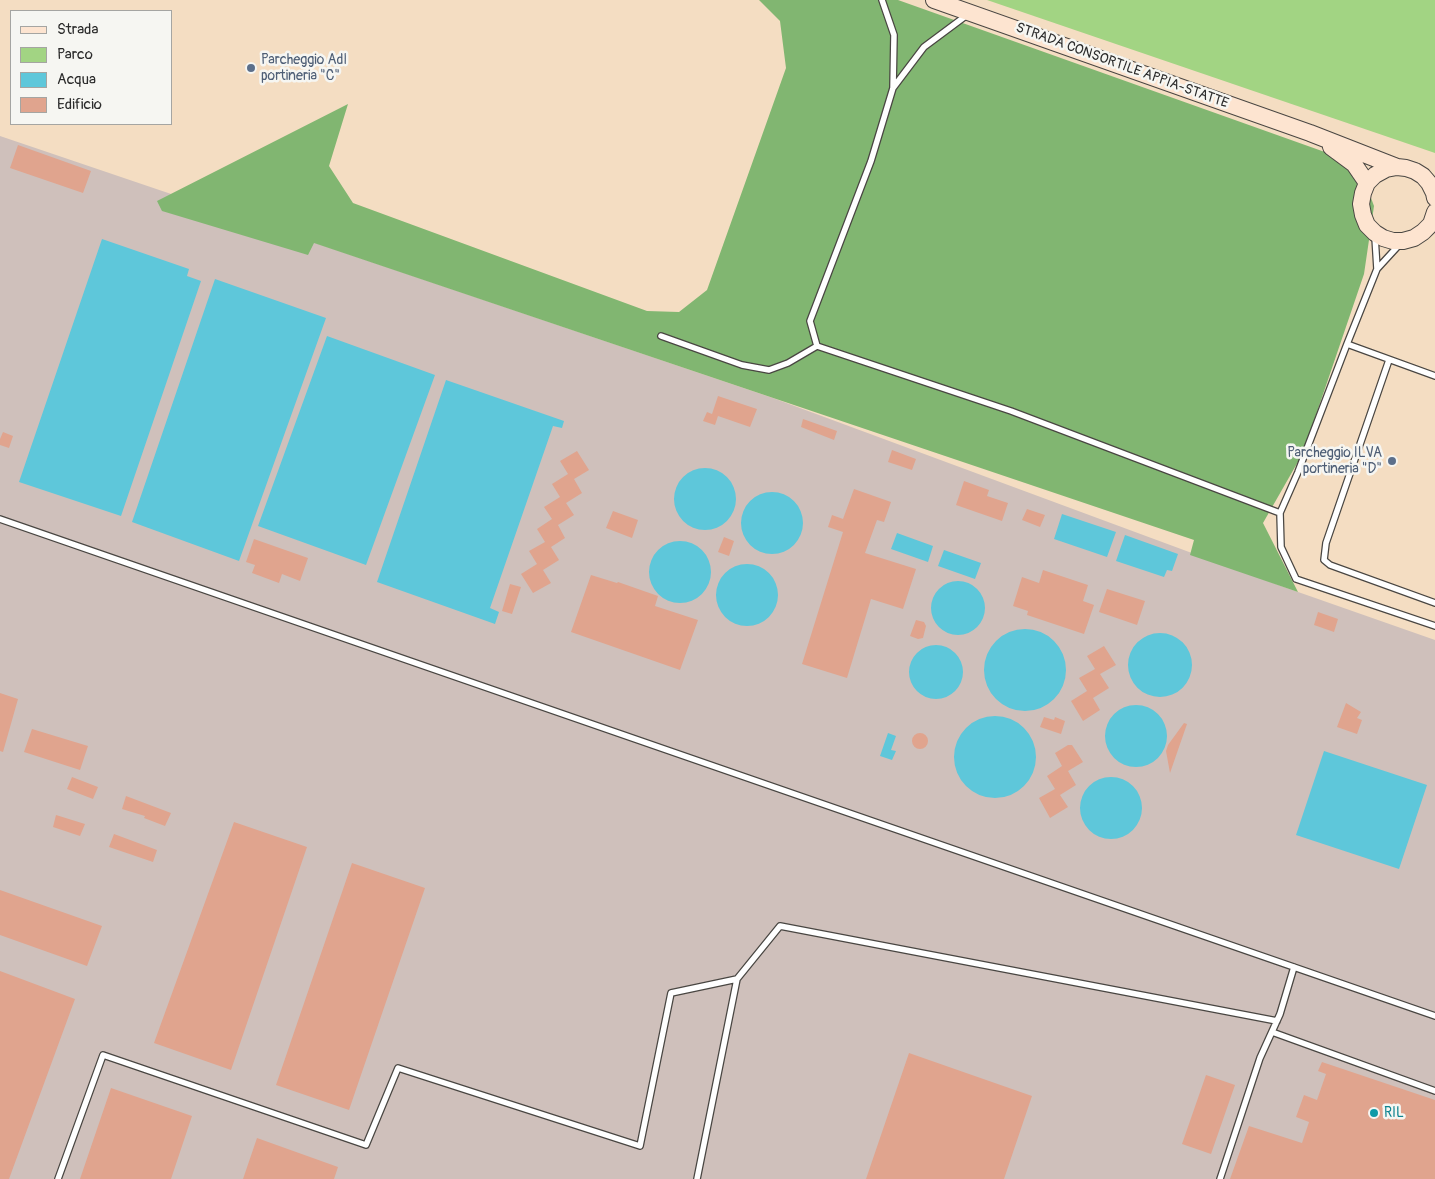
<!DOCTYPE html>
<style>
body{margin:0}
#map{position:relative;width:1435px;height:1179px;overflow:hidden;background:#f4ddc2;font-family:Pangolin,sans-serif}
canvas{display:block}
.legend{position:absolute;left:10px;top:10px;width:162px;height:115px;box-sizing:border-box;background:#f6f6f2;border:1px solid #a5a5a2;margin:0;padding:6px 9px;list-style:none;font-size:15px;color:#2b2b2b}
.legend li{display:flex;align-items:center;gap:10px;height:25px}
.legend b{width:25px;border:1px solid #a5a5a2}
</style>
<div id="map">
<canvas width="1435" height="1179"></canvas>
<ul class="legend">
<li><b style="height:6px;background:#fde4d0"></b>Strada</li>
<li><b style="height:14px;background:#a2d483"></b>Parco</li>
<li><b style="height:14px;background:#5ec7da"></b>Acqua</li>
<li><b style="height:14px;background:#e0a48e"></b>Edificio</li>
</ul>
</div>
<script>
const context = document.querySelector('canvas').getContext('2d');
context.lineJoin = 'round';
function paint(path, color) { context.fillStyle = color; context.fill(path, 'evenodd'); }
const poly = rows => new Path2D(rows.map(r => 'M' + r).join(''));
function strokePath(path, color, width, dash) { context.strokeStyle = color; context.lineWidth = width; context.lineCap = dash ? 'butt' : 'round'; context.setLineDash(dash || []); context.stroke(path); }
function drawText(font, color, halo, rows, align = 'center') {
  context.font = font + ' Pangolin,sans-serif'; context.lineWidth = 5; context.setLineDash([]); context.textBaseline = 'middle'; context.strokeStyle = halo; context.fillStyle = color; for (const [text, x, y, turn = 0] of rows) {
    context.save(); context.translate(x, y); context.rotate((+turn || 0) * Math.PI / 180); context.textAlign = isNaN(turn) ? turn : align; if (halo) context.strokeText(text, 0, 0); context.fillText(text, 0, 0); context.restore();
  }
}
paint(poly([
 [0,136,773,398,1281,586,1435,640,1435,1179,0,1179]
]), '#cfc0bb');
paint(poly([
 [987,0,1435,0,1435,153]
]), '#a2d483');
paint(poly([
 [759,0,898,0,1336,156,1364,179,1374,206,1364,274,1303,453,1263,523,1298,592,1190,555,1194,540,314,243,308,255,162,211,157,201,348,104,329,166,353,203,647,311,679,312,707,290,786,68,780,21]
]), '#81b671');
paint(poly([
 [102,239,189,269,187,276,201,281,121,516,19,482],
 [215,279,326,318,239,561,132,522],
 [327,336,435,375,366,565,258,526],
 [446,380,564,421,562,428,553,426,490,608,499,612,495,624,377,582],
 '674 499a31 31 0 1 1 62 0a31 31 0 1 1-62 0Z',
 '741 523a31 31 0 1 1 62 0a31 31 0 1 1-62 0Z',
 [1062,514,1116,532,1107,557,1054,539],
 [897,533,933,546,928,562,891,549],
 [1125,535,1178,554,1172,571,1167,570,1164,577,1116,561],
 '649 572a31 31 0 1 1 62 0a31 31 0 1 1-62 0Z',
 [944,550,981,563,975,579,938,566],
 '716 595a31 31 0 1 1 62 0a31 31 0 1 1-62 0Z',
 '931 608a27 27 0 1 1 54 0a27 27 0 1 1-54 0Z',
 '984 670a41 41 0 1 1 82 0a41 41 0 1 1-82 0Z',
 '1128 665a32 32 0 1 1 64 0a32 32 0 1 1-64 0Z',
 '909 672a27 27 0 1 1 54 0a27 27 0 1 1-54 0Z',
 '1105 736a31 31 0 1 1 62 0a31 31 0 1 1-62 0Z',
 '954 757a41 41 0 1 1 82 0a41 41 0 1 1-82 0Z',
 [888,733,896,736,891,750,896,751,892,760,880,756],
 [1324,751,1427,785,1399,869,1296,835],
 '1080 808a31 31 0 1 1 62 0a31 31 0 1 1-62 0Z'
]), '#5ec7da');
paint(poly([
 [18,145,91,171,83,193,10,168],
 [718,396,757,409,750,427,718,416,715,425,703,421,707,412,712,414],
 [803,419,837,431,834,440,801,427],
 [3,432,13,436,9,448,0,445,0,439],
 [892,450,916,459,912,470,888,462],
 [577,451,589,470,574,479,582,493,566,503,574,515,558,525,565,538,551,547,559,560,543,570,551,583,533,593,521,574,537,564,529,551,545,542,537,529,552,519,544,507,560,497,552,484,568,474,560,461],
 [964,481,989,490,987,496,1008,503,1002,521,956,505],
 [854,489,891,502,884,522,877,520,865,553,916,569,903,609,871,599,847,678,802,664,843,532,828,527,832,515,843,519],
 [1027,509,1045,515,1040,527,1022,520],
 [613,511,638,520,632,538,606,528],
 [724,537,734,541,729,556,718,552],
 [254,539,308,558,300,581,282,574,279,583,252,573,255,565,246,562],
 [1043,570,1088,585,1083,601,1094,605,1084,634,1027,615,1028,611,1013,606,1022,577,1039,583],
 [591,575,617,583,618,582,658,596,655,606,698,620,680,670,571,632],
 [510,584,521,587,512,614,502,611],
 [1107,589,1145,601,1137,625,1099,612],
 [1318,612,1338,619,1334,632,1314,625],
 [916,620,924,622,926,626,923,638,918,639,910,636],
 [1104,646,1116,665,1100,674,1109,688,1093,698,1100,710,1083,721,1071,701,1087,691,1079,678,1095,669,1087,656],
 [0,693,18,699,3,752,0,751],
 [1346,703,1361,712,1357,718,1362,720,1357,734,1337,727],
 [1044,717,1054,720,1055,717,1065,721,1061,734,1040,727],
 [1184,723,1187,724,1170,773,1166,751,1168,745],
 [32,729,88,746,80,770,24,752],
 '912 741a8 8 0 1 1 16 0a8 8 0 1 1-16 0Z',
 [1068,745,1072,745,1083,762,1068,771,1076,785,1060,795,1068,807,1050,818,1039,798,1055,789,1047,776,1062,766,1055,753],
 [72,777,98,787,93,799,67,789],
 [126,796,171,813,165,826,144,818,145,816,122,809],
 [56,815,85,824,80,836,53,827],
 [234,822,307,847,231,1070,154,1043],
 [114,834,157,850,153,862,109,847],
 [352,863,425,888,349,1110,276,1085],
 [0,890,102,926,87,966,0,935],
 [0,971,75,999,9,1179,0,1179],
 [909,1053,1032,1096,1004,1179,866,1179],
 [1322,1062,1435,1100,1435,1179,1230,1179,1249,1126,1302,1143,1309,1122,1296,1117,1304,1095,1317,1100,1326,1074,1318,1071],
 [1206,1075,1235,1085,1211,1154,1182,1144],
 [111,1088,192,1116,171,1179,80,1179],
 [257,1138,338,1167,334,1179,243,1179]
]), '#e0a48e');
const lane = poly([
 [882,0,894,35,893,88],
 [967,15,924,47,893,88,871,161,810,321,817,346,1011,411,1280,513],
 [1375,237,1377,269],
 [1399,245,1377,269,1347,344,1298,472,1280,513,1281,547,1296,579,1435,626],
 [661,336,742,365,769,370,788,363,817,346],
 [1347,344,1435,376],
 [1389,360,1326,543,1324,560,1330,565,1435,603],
 [0,519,1435,1016],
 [737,979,780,926,1277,1021],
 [1272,1032,1435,1091],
 [58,1179,103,1055,366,1145,398,1068,640,1146,671,993,737,979,697,1179],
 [1220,1179,1260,1058,1280,1014,1294,967]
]);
const secondary = poly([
 [934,0,1310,133,1397,167],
 [1331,147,1354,164,1367,183],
 [1435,198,1434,193,1429,183,1423,176,1415,171,1406,168,1397,167,1386,169,1375,175,1367,183,1363,193,1361,204,1363,215,1367,225,1375,233,1383,238,1393,241,1403,241,1414,238,1423,232,1431,224,1435,212]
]);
strokePath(lane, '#494642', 8);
strokePath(secondary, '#494642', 18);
strokePath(lane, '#fff', 5.5);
strokePath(secondary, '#fde4d0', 16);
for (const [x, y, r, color] of [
 [251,68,5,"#5c6f8a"],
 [1392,461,5,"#5c6f8a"],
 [1374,1113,5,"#0f9aa8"]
]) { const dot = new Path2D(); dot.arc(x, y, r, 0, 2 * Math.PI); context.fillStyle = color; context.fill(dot); strokePath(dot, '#f6f6f2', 2); }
drawText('14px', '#4e5e75', '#f6f6f2', [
 ["Parcheggio AdI",261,60],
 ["portineria \"C\"",261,76],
 ["Parcheggio ILVA",1382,453,"right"],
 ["portineria \"D\"",1382,469,"right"]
], 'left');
drawText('14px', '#2b2b2b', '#f6f6f2', [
 ["STRADA CONSORTILE APPIA-STATTE",1122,66,20]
]);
drawText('14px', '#0d838f', '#f6f6f2', [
 ["RIL",1384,1113]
], 'left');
</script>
